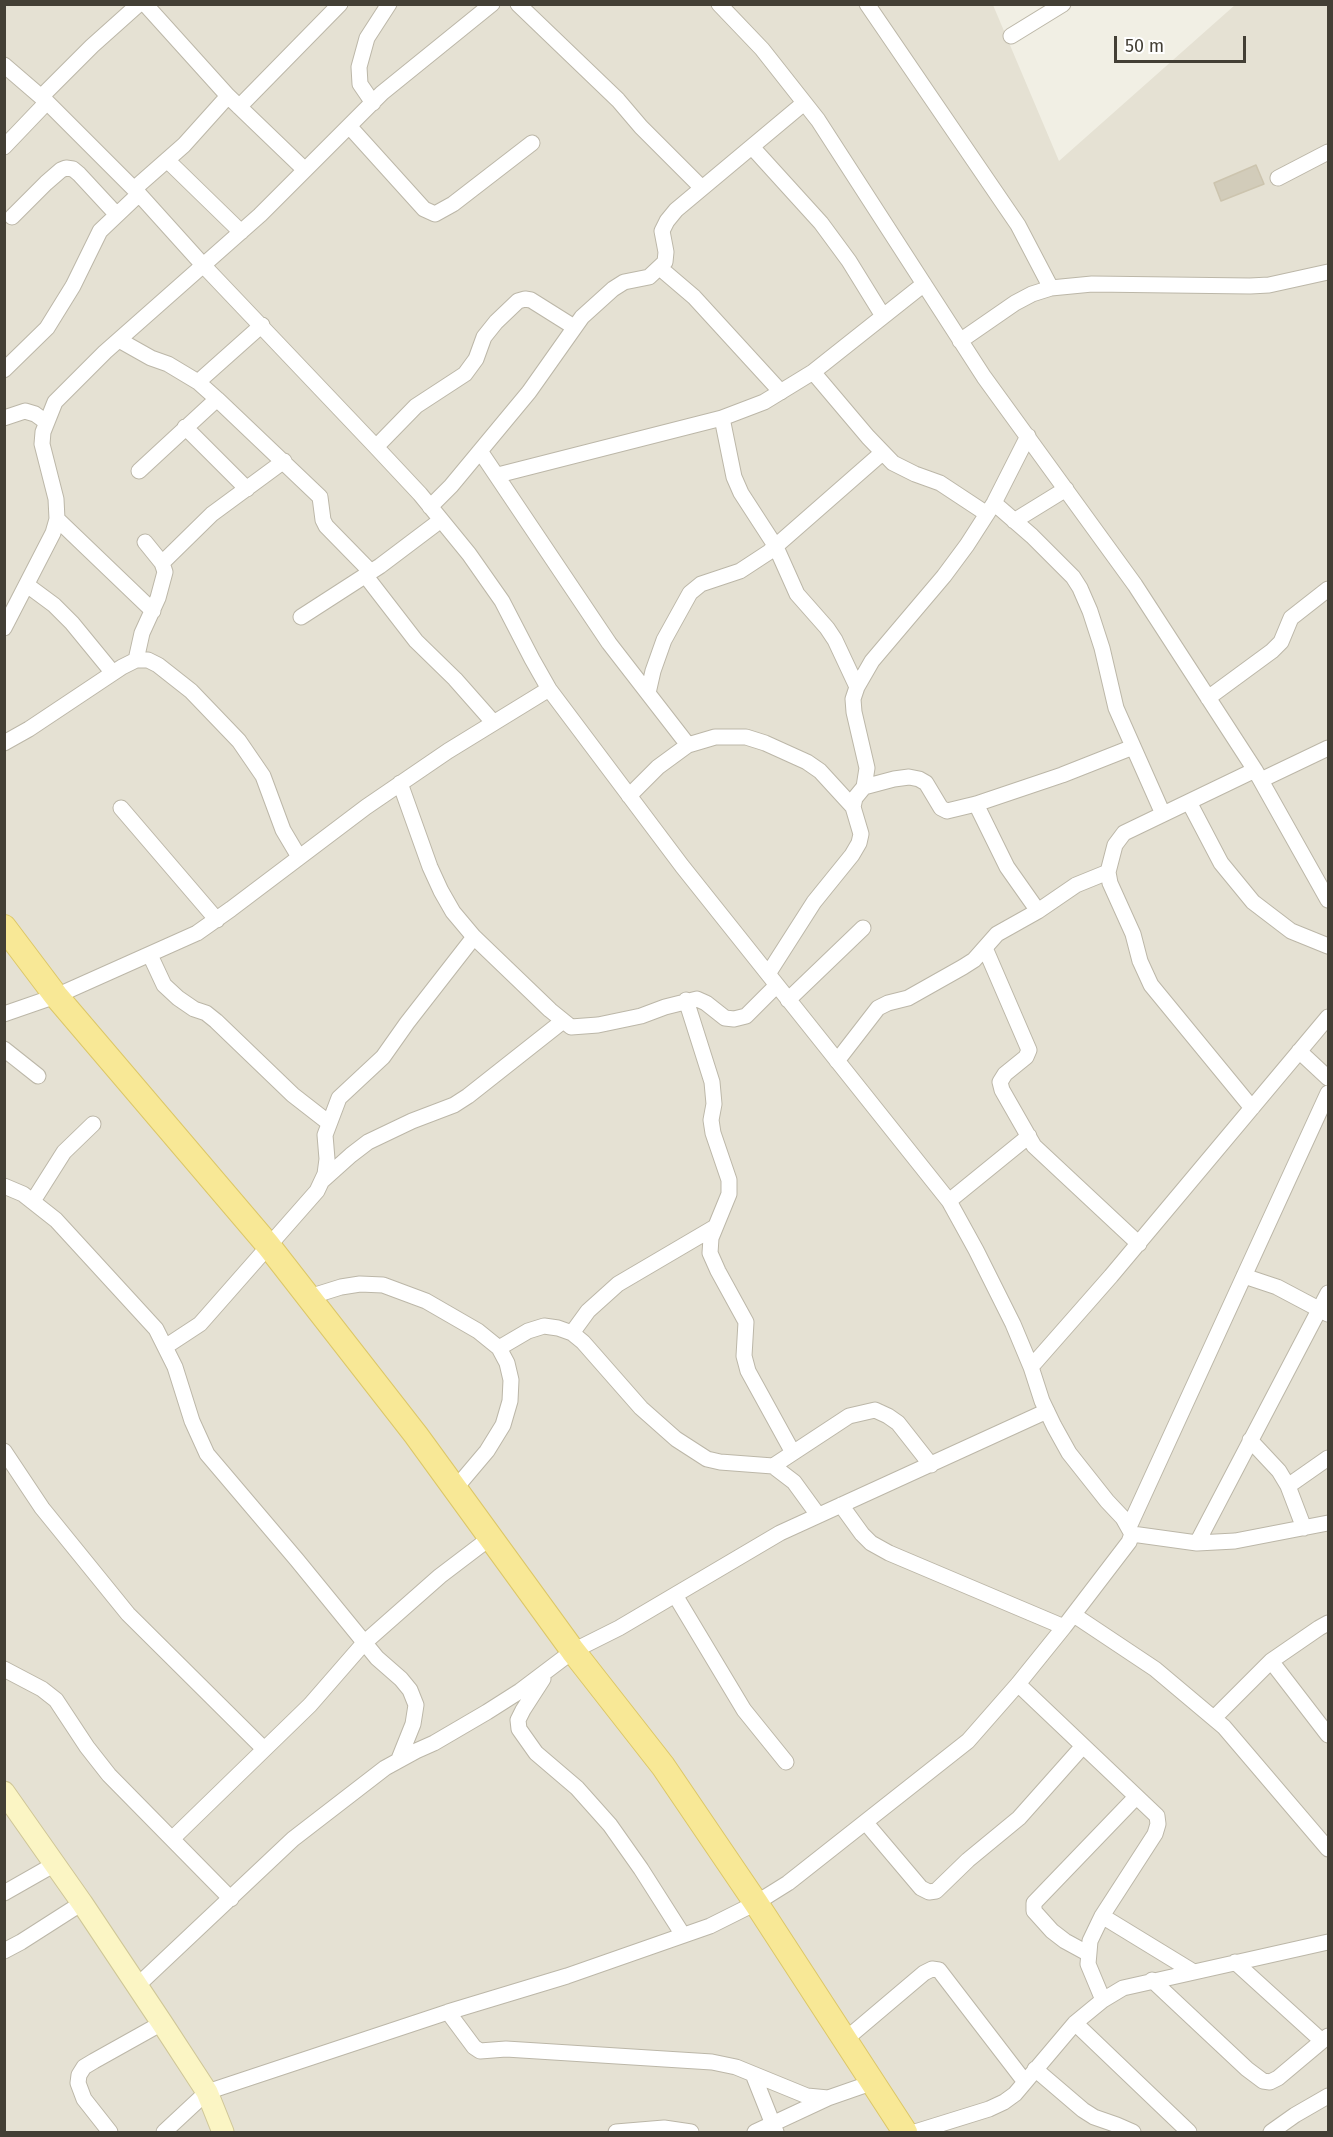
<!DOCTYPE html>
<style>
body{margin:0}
#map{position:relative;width:1333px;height:2137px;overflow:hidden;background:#f1efe4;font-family:"Fira Sans",sans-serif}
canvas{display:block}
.frame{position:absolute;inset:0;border:6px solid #433f35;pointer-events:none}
.scale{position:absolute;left:1114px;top:36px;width:132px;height:27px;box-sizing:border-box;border:3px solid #433f35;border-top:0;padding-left:8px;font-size:18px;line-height:21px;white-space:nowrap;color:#433f35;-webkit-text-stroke:4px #fff;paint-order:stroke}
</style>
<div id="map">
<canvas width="1333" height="2137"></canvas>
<div class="frame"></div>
<div class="scale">50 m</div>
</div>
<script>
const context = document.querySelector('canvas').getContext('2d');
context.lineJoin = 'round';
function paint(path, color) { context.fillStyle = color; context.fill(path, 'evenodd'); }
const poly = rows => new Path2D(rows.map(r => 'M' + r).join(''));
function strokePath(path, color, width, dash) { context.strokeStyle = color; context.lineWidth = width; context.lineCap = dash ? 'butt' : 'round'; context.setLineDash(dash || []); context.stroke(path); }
paint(poly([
 [5,5,993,5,1059,161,1235,5,1328,5,1328,2132,5,2132]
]), '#e5e1d3');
const building = poly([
 [1256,165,1264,184,1221,201,1214,183,1256,165]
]);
paint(building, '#d2ccba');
strokePath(building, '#ccc4ae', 1.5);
const street = poly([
 [145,4,228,96,305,170],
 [518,4,618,100,641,127,702,188],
 [719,4,762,49,818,120,984,377,1135,585,1255,770,1328,900],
 [867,4,1018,225,1051,288],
 [1011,36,1063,4],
 [4,65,47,102,139,194,203,265,376,447,420,494,469,554,502,601,532,659,549,689,682,866,949,1201,976,1250,1013,1324,1031,1367,1042,1401,1054,1426,1069,1453,1107,1501,1123,1518,1132,1534,1129,1542,1064,1627,1018,1684,968,1741,788,1883,756,1903,710,1926,567,1976,448,2012,207,2092,164,2132],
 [41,97,92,46,139,4],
 [373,103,360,84,359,67,367,38,389,4],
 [239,107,340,4],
 [349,126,424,209,435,214,453,204,532,143],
 [4,147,47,102],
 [752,147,821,223,849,261,883,316],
 [167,160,241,232],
 [1278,178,1328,152],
 [134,189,184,145,228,96],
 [12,217,46,183,61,170,66,168,73,169,79,174,117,215],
 [660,268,694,297,781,392],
 [119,340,151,358,168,364,198,382,217,399,320,497,323,520,326,526,371,572],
 [960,341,1015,303,1032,294,1051,288,1092,284,1250,286,1269,285,1328,272],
 [4,370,47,328,73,286,100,231,139,194],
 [813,372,868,437,893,463,915,474,940,483,987,514],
 [198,382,262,325],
 [4,418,25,411,35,414,46,422],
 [722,418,734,477,741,493,776,547,797,594,827,628,835,640,857,687],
 [185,427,247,489],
 [376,447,416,406,465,374,476,359,484,337,496,322,518,301,525,299,531,300,574,327],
 [480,451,609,643,688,745],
 [139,471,217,399],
 [498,475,722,418,764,402,813,372,924,284],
 [994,503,1032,536,1073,577,1080,588,1090,611,1102,648,1116,708,1163,814],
 [430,507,451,486,529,392,582,317,613,289,624,282,649,277,665,262,666,252,662,231,667,221,676,210,804,103],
 [57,519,153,611],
 [1014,521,1066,489],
 [162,563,212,514,284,461],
 [365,575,416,641,455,679,493,722],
 [27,585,54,605,72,623,113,673],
 [301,617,380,566,441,520],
 [4,628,53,533,57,519,56,499,42,444,43,432,55,402,105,352,260,215,382,93,492,4],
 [136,660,142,633,158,598,165,572,162,563,145,542],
 [648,693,653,671,664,640,690,593,701,584,740,571,769,552,882,453],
 [1208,698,1272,651,1281,642,1291,618,1328,589],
 [4,743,29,729,122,667,136,660,148,660,158,665,191,691,239,741,263,776,283,830,299,857],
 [1261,780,1328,748],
 [400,783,430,867,441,891,453,912,474,937,550,1010,571,1027,598,1025,641,1016,665,1007,697,999,706,1003,725,1018,734,1019,746,1016,777,985],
 [864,787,894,779,909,777,919,779,926,783,941,808,947,811,976,804,1062,775,1133,747],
 [629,796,658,767,688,745,715,737,746,737,765,743,807,762,820,771,853,807],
 [1189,802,1221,863,1253,902,1291,931,1328,946],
 [976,804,1007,867,1038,911],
 [121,808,217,920],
 [985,948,1029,1050,1026,1057,1005,1074,1000,1082,1002,1090,1034,1146,1139,1244],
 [150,955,164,985,178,998,194,1009,206,1013,216,1021,293,1095,329,1123],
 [768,974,814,902,852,855,859,843,861,834,853,807,855,798,864,787,867,768,854,712,853,699,857,687,872,661,944,576,967,545,994,503,1028,436],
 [686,1000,712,1082,714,1104,711,1120,713,1133,729,1180,729,1194,711,1238,710,1253,718,1271,746,1322,744,1356,748,1371,792,1451],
 [788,1000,863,928],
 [4,1014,56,996,197,933,231,909,366,807,448,751,549,689],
 [4,1049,38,1076],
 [1299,1051,1328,1078],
 [837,1061,878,1008,888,1003,908,998,963,967,974,960,997,934,1038,911,1076,885,1108,872],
 [1252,1108,1151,985,1140,961,1133,934,1110,883,1108,872,1115,845,1124,833,1255,770],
 [322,1181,351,1155,368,1142,412,1121,454,1105,468,1096,563,1021],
 [4,1186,23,1194,56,1220,156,1329,175,1367,192,1421,207,1454,297,1560,377,1658,401,1679,410,1690,416,1705,413,1724,399,1759],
 [33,1201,64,1152,93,1124],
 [949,1201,1029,1136],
 [1244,1276,1277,1287,1328,1314],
 [309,1297,341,1287,360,1284,383,1285,426,1301,478,1331,499,1348,507,1363,511,1380,510,1401,503,1425,487,1451,454,1490],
 [572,1333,588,1311,618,1284,715,1227],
 [165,1347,200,1324,317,1191,325,1174,327,1159,325,1135,339,1098,383,1057,407,1023,474,937],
 [499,1348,528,1331,544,1326,558,1328,572,1333,583,1342,641,1408,676,1439,707,1459,720,1462,773,1466,794,1482,818,1515],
 [1031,1367,1111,1276,1328,1017],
 [1250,1440,1279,1471,1288,1486,1304,1528],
 [4,1451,42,1508,128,1614,264,1749],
 [773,1466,849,1416,875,1410,888,1416,898,1423,931,1465],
 [1288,1486,1328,1458],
 [841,1505,862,1534,871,1543,889,1553,1064,1627],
 [1129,1527,1328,1093],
 [1132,1534,1197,1543,1235,1541,1328,1523],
 [1197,1543,1328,1293],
 [675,1595,744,1710,786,1762],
 [1074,1615,1155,1669,1224,1727,1328,1849],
 [1271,1661,1328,1735],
 [4,1669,42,1689,56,1700,87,1747,109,1775,231,1899],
 [543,1679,523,1710,518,1720,519,1729,536,1753,577,1788,610,1825,641,1869,683,1935],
 [1018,1684,1157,1816,1158,1824,1155,1834,1102,1916,1090,1941,1088,1964,1103,2000],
 [1214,1718,1271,1661,1319,1628,1328,1623],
 [866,1823,921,1888,929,1892,936,1891,968,1860,1019,1818,1083,1746],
 [172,1839,310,1705,364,1643,440,1576,490,1538],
 [4,1893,55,1864],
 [1102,1916,1192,1971],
 [4,1951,21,1942,82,1903],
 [1087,1953,1065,1941,1052,1931,1034,1911,1034,1903,1136,1797],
 [1235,1962,1322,2041],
 [1152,1980,1247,2069,1263,2081,1270,2082,1278,2078,1328,2036],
 [138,1985,293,1839,385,1768,416,1751,434,1743,487,1712,520,1691,573,1651,619,1628,780,1533,1047,1411],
 [448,2012,474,2047,480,2051,506,2049,712,2062,736,2067,807,2096,828,2098,874,2082],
 [1075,2023,1189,2132],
 [846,2039,924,1973,932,1969,939,1970,1025,2082],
 [1035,2069,1083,2110,1094,2117,1117,2125,1133,2132],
 [753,2074,776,2132],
 [110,2132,84,2099,78,2083,79,2075,84,2067,94,2061,162,2023],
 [616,2132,664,2128,691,2132],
 [755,2132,828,2098],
 [915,2132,989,2109,1004,2102,1015,2094,1075,2023,1103,2000,1123,1988,1328,1942],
 [1271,2132,1295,2115,1328,2096]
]);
const secondary = poly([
 [4,1792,82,1903,162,2023,207,2092,223,2132]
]);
const primary = poly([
 [4,927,56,996,268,1245,416,1435,573,1651,663,1766,756,1903,905,2132]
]);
strokePath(street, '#bcb7a8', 17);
strokePath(secondary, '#cfc697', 23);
strokePath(primary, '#dcc767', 26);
strokePath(street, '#fff', 15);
strokePath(secondary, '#fbf5c4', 21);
strokePath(primary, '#f8e896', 24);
</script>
